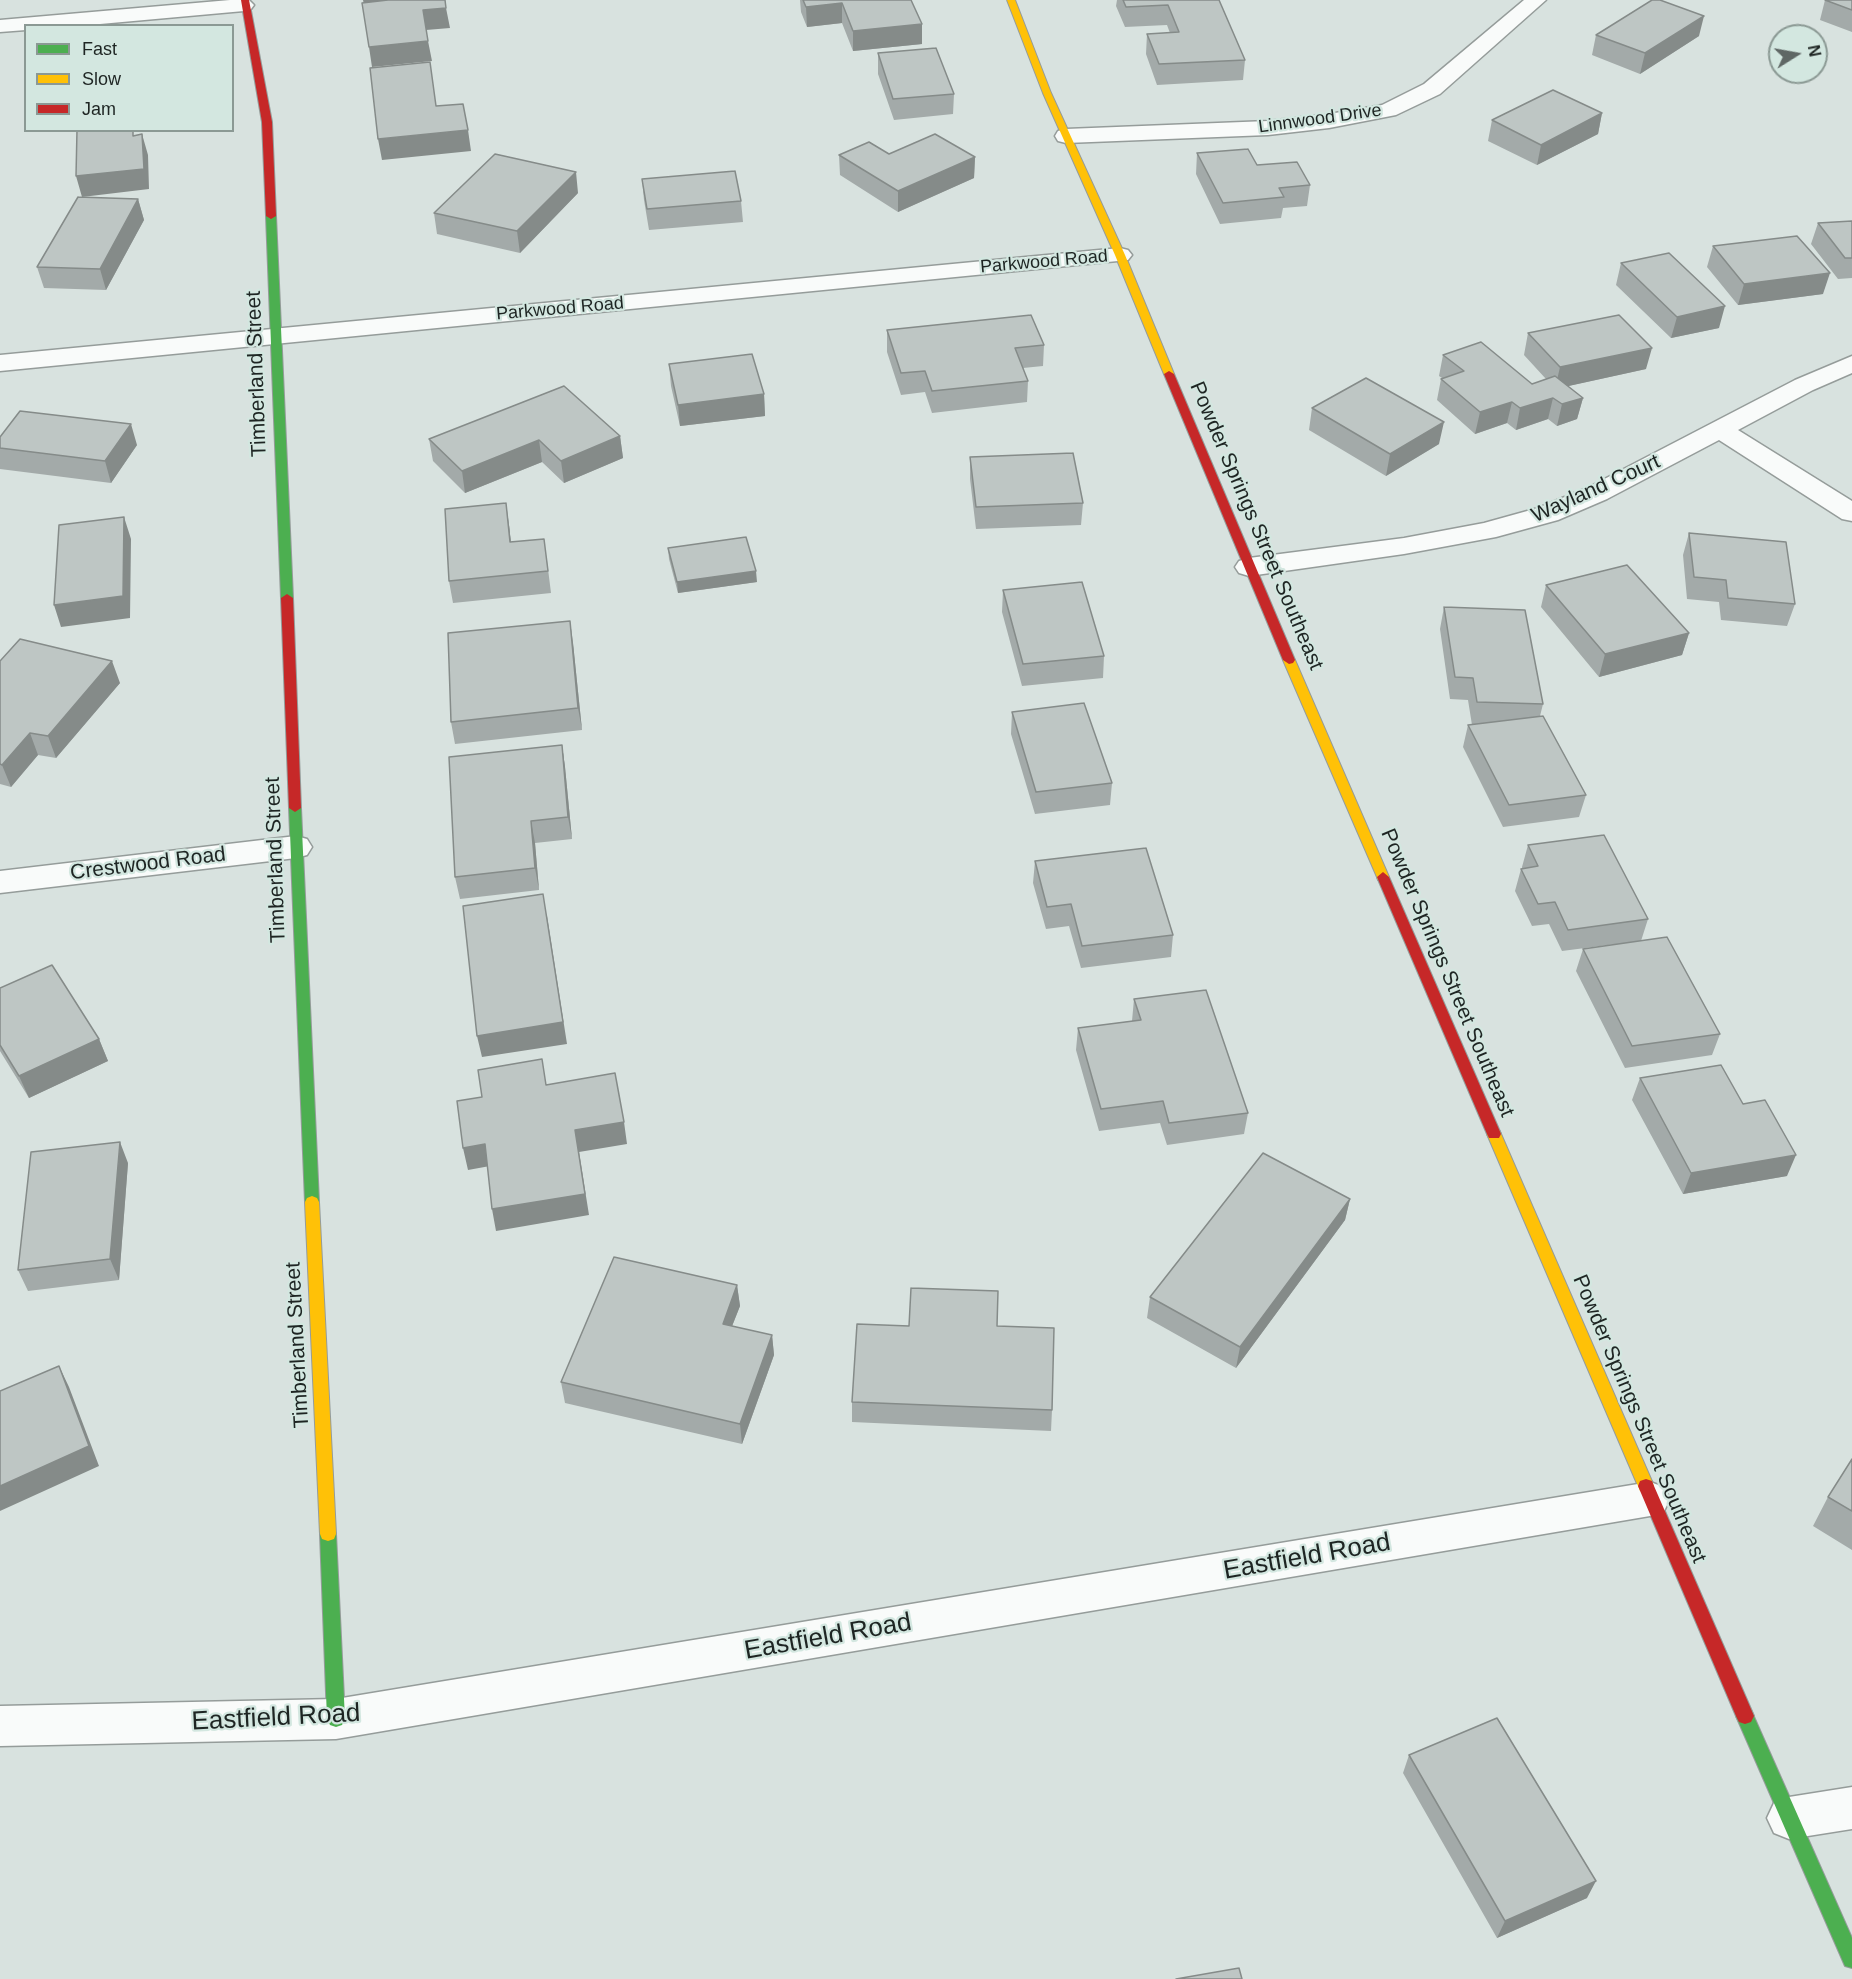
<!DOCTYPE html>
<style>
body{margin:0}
#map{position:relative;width:1852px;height:1979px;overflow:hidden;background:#d8e2df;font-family:Helvetica,sans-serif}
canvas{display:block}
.legend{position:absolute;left:24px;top:24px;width:210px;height:108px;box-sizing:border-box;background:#d3e7e0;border:2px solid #8b9994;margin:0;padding:8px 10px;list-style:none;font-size:18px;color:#1e2523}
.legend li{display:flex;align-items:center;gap:12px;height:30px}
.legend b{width:30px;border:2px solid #8b9994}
.north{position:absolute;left:1768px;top:24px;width:60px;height:60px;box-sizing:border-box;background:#d3e7e0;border:2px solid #8b9994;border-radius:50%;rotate:79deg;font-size:16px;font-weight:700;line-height:24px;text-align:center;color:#1e2523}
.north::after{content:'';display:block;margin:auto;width:21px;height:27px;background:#5f6765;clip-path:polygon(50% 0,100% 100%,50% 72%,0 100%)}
</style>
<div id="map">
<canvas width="1852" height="1979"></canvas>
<ul class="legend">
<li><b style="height:8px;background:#4caf50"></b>Fast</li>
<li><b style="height:8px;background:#ffc107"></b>Slow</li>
<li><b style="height:8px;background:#c62828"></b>Jam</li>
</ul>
<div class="north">N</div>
</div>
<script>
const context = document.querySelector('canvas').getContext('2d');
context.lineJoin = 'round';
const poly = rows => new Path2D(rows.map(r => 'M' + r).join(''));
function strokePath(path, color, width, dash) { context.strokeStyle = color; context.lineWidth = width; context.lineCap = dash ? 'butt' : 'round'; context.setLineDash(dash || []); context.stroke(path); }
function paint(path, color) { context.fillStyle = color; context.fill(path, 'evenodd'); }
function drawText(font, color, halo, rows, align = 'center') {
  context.font = font + ' Helvetica,sans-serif'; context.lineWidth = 4.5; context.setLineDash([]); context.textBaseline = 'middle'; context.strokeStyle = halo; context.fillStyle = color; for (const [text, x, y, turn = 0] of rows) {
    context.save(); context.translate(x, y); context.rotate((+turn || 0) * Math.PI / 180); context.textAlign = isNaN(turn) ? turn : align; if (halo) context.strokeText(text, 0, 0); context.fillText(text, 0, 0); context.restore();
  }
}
const street = poly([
 [230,0,249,0,254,5,251,9,244,11,78,26,26,26,26,30,0,32,0,20,230,0],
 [1524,0,1546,0,1440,94,1396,115,1329,128,1268,135,1066,143,1058,141,1055,136,1058,131,1066,129,1268,121,1329,114,1382,105,1424,84,1524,0],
 [1120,248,1128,250,1132,255,1128,260,0,371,0,355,1120,248],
 [1852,356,1852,373,1813,390,1738,430,1852,501,1852,521,1842,519,1719,440,1607,499,1558,520,1496,537,1404,554,1249,576,1239,573,1235,567,1239,561,1249,558,1404,538,1484,523,1538,508,1589,487,1795,380,1852,356],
 [296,836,307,839,312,847,307,855,296,858,0,893,0,871,296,836],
 [1650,1482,1664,1487,1670,1499,1664,1511,1650,1516,336,1739,0,1746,0,1706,336,1699,1650,1482],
 [1852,1787,1852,1829,1789,1839,1774,1833,1767,1818,1774,1803,1789,1797,1852,1787]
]);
const fast = poly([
 [271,213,276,216,293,598,287,602,281,598,266,216,271,213],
 [295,804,301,808,319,1202,317,1206,312,1208,307,1206,305,1202,289,808,295,804],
 [328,1527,334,1529,336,1534,345,1719,342,1725,336,1727,330,1725,327,1719,320,1534,322,1529,328,1527],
 [1745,1708,1751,1710,1852,1938,1852,1968,1845,1966,1736,1716,1739,1710,1745,1708]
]);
const slow = poly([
 [1007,0,1015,0,1051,93,1125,255,1174,374,1173,376,1169,377,1164,374,1115,255,1043,93,1007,0],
 [1289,656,1295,660,1389,877,1388,880,1378,880,1377,877,1283,660,1289,656],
 [1494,1128,1499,1130,1501,1134,1654,1486,1652,1491,1646,1493,1640,1491,1638,1486,1487,1134,1489,1130,1494,1128],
 [312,1196,317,1198,319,1202,336,1534,334,1539,328,1541,322,1539,320,1534,305,1202,307,1198,312,1196]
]);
const jam = poly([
 [241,0,249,0,272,122,276,216,271,219,266,216,262,122,241,0],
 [1169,371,1174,374,1295,660,1293,663,1289,664,1283,660,1164,374,1169,371],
 [287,594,293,598,301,808,295,812,289,808,281,598,287,594],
 [1383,872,1389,877,1501,1134,1499,1138,1489,1138,1487,1134,1377,877,1383,872],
 [1646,1479,1652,1481,1654,1486,1754,1716,1751,1722,1745,1724,1739,1722,1736,1716,1638,1486,1640,1481,1646,1479]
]);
strokePath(street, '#959c9a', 3);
strokePath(fast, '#959c9a', 2);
strokePath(slow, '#959c9a', 2);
strokePath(jam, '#959c9a', 2);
paint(street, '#f9fbfa');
paint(fast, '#4caf50');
paint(slow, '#ffc107');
paint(jam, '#c62828');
paint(poly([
 [800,0,911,0,922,44,853,51,842,23,807,27,801,12],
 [1117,0,1219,0,1245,60,1243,80,1157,85,1146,54,1147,34,1170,33,1167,25,1125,27,1116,6],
 [1825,0,1852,0,1852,32,1820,20],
 [1596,35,1699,36,1640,74,1592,55],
 [878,53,954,94,953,114,894,120,878,74],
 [1602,113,1598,134,1537,165,1488,141,1492,120],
 [1197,153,1257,165,1310,185,1307,206,1283,208,1281,218,1220,224,1196,174],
 [889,154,975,157,974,178,898,212,840,175,839,155],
 [642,179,741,201,743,222,649,230,644,200],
 [578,193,520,253,437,234,434,213],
 [138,199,144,220,106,290,44,288,37,267],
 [1852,221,1852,278,1838,279,1811,244,1818,223],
 [1713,246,1823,294,1738,305,1707,267],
 [1621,263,1719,328,1671,338,1616,285],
 [887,330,1044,345,1043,366,1023,368,1028,381,1027,402,932,413,925,392,901,395,887,352],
 [1528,333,1646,369,1568,386,1583,398,1577,419,1557,426,1548,419,1516,430,1507,423,1475,434,1437,400,1441,379,1442,378,1439,376,1443,355,1532,384,1546,379,1524,355],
 [669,364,764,394,765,416,680,426,671,386],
 [1312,408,1439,444,1386,476,1309,430],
 [620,436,623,458,564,483,542,462,465,493,433,461,429,439],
 [137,445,111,483,0,469,0,448],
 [970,457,1083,503,1081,525,976,529,970,479],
 [509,525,511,542,547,561,551,593,453,603,449,581],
 [1689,533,1795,604,1787,626,1721,620,1719,602,1687,599,1683,555],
 [668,548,757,582,678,593,669,559],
 [1546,585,1689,633,1682,655,1599,677,1541,607],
 [1003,590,1104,656,1103,678,1022,686,1002,612],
 [1444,607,1543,704,1540,716,1586,795,1579,817,1503,827,1463,747,1468,725,1472,725,1468,700,1450,699,1440,629],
 [573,643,582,730,455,744,451,722],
 [0,661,120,683,56,758,38,755,11,787,0,784],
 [1012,712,1112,783,1110,805,1035,814,1011,734],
 [562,745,565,767,572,839,535,843,539,890,460,899,455,877],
 [1528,845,1648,919,1641,941,1720,1034,1712,1055,1625,1068,1576,971,1583,949,1616,944,1562,951,1549,924,1532,926,1515,891,1521,869,1522,868,1522,867],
 [1035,861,1173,935,1171,957,1081,968,1069,926,1046,929,1033,883],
 [0,988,99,1039,108,1061,29,1098,0,1051],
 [1134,999,1248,1113,1244,1134,1167,1145,1160,1123,1099,1131,1076,1050,1078,1028,1132,1021],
 [1640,1078,1787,1176,1683,1194,1632,1100],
 [128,1163,119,1280,28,1291,18,1270],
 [1350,1199,1345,1220,1236,1368,1147,1318,1150,1297],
 [737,1285,740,1306,732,1326,772,1335,774,1355,742,1444,565,1403,561,1382],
 [909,1326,997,1326,1052,1410,1051,1431,852,1422,852,1402],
 [1852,1459,1852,1550,1813,1526,1828,1497],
 [1409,1755,1587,1898,1497,1938,1403,1773]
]), '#a3aaa9');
paint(poly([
 [363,0,424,0,365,9],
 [842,3,842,23,807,27,806,7],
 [446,8,450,28,426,30,423,10],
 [1704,16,1699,36,1640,74,1645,53],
 [922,24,922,44,853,51,853,31],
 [428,41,432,61,372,67,369,47],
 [1602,113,1598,134,1537,165,1541,145],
 [468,130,471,151,382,160,378,139],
 [142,134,148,155,149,189,82,197,76,176],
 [975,157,974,178,898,212,898,191],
 [576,172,578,193,520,253,517,231],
 [138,199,144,220,106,290,100,269],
 [1830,273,1823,294,1738,305,1744,284],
 [1725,306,1719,328,1671,338,1677,317],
 [1652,348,1646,369,1555,389,1560,367],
 [764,394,765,416,680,426,678,405],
 [1553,398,1548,419,1516,430,1520,408],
 [1583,398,1577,419,1557,426,1562,404],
 [1512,402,1507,423,1475,434,1480,412],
 [1444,422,1439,444,1386,476,1390,454],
 [131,424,137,445,111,483,105,461],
 [620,436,623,458,564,483,561,461],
 [539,440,542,462,465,493,462,471],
 [506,503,509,525,513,564,510,542],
 [124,517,131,539,130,618,61,627,54,605],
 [756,571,757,582,678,593,677,582],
 [570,621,573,643,582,730,578,708],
 [1689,633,1682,655,1599,677,1605,654],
 [112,661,120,683,56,758,48,736],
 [30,733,38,755,11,787,2,765],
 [562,745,565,767,572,839,568,817],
 [531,821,535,843,539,890,535,868],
 [547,916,567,1044,482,1057,477,1036],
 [99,1039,108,1061,29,1098,19,1076],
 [624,1122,627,1144,579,1152,589,1215,496,1231,492,1209,575,1130],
 [120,1142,128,1163,119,1280,110,1259],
 [485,1144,490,1166,468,1170,463,1148],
 [1796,1155,1787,1176,1683,1194,1691,1173],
 [1350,1199,1345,1220,1236,1368,1240,1347],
 [737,1285,740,1306,725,1344,723,1324],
 [772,1335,774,1355,742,1444,740,1424],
 [59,1366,69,1387,99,1466,0,1511,0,1486],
 [1596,1881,1587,1898,1497,1938,1505,1921]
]), '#858b89');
const building = poly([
 [388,0,445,0,446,8,423,10,428,41,369,47,362,3,388,0],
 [803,0,911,0,922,24,853,31,842,3,806,7,803,0],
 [1123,0,1219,0,1245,60,1159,64,1147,34,1179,32,1168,5,1126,7,1123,0],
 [1652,0,1660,0,1704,16,1645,53,1596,35,1652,0],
 [1825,0,1852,0,1852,10,1825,0],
 [936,48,954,94,893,99,878,53,936,48],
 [430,62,436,106,463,104,468,130,378,139,370,68,430,62],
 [1553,90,1602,113,1541,145,1492,120,1553,90],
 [77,130,133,130,133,136,142,134,144,169,76,176,77,130],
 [935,134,975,157,898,191,839,155,869,142,889,154,935,134],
 [1248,149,1257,165,1297,162,1310,185,1279,188,1284,197,1223,203,1197,153,1248,149],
 [495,154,576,172,517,231,434,213,495,154],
 [735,171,741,201,647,209,642,179,735,171],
 [78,197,138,199,100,269,37,267,78,197],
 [1852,221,1852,258,1845,258,1818,223,1852,221],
 [1797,236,1830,273,1744,284,1713,246,1797,236],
 [1669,253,1725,306,1677,317,1621,263,1669,253],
 [1031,315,1044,345,1015,348,1028,381,932,391,925,371,901,373,887,330,1031,315],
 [1619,315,1652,348,1560,367,1528,333,1619,315],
 [1481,342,1532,384,1555,376,1583,398,1562,404,1553,398,1520,408,1512,402,1480,412,1441,379,1464,371,1443,355,1481,342],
 [752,354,764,394,678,405,669,364,752,354],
 [1366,378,1444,422,1390,454,1312,408,1366,378],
 [564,386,620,436,561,461,539,440,462,471,429,439,564,386],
 [20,411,131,424,105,461,0,448,0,437,20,411],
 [1073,453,1083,503,976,507,970,457,1073,453],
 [506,503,510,542,544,539,548,571,449,581,445,509,506,503],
 [124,517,123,596,54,605,59,525,124,517],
 [1689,533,1786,542,1795,604,1728,598,1726,580,1694,577,1689,533],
 [746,537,756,571,677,582,668,548,746,537],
 [1627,565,1689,633,1605,654,1546,585,1627,565],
 [1082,582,1104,656,1023,664,1003,590,1082,582],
 [1444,607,1525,610,1543,704,1477,702,1473,678,1455,677,1444,607],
 [570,621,578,708,451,722,448,633,570,621],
 [20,639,112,661,48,736,30,733,2,765,0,764,0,661,20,639],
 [1084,703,1112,783,1036,792,1012,712,1084,703],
 [1543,716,1586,795,1509,805,1468,725,1543,716],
 [562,745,568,817,531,821,535,868,455,877,449,757,562,745],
 [1604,835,1648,919,1568,930,1555,902,1538,904,1521,869,1538,866,1528,845,1604,835],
 [1146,848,1173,935,1082,946,1071,904,1047,907,1035,861,1146,848],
 [543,894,563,1022,477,1036,463,906,543,894],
 [1667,937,1720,1034,1632,1046,1583,949,1667,937],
 [52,965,99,1039,19,1076,0,1045,0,988,52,965],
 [1206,990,1248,1113,1169,1123,1163,1101,1101,1109,1078,1028,1141,1020,1134,999,1206,990],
 [542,1059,546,1085,615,1073,624,1122,575,1130,585,1194,492,1209,485,1144,463,1148,457,1101,482,1097,478,1070,542,1059],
 [1721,1065,1743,1104,1765,1100,1796,1155,1691,1173,1640,1078,1721,1065],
 [120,1142,110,1259,18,1270,31,1152,120,1142],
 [1263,1153,1350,1199,1240,1347,1150,1297,1263,1153],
 [614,1257,737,1285,723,1324,772,1335,740,1424,561,1382,614,1257],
 [911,1288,998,1291,997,1326,1054,1328,1052,1410,852,1402,857,1324,909,1326,911,1288],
 [59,1366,89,1446,0,1486,0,1391,59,1366],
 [1852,1459,1852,1511,1828,1497,1852,1459],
 [1497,1718,1596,1881,1505,1921,1409,1755,1497,1718],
 [1239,1968,1242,1979,1176,1979,1239,1968]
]);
paint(building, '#bec6c4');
strokePath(building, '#858b89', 1.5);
drawText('18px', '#1e2523', '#d3e7e0', [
 ["Linnwood Drive",1320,119,-8],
 ["Parkwood Road",1044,262,-5],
 ["Parkwood Road",560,309,-5]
]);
drawText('21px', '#1e2523', '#d3e7e0', [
 ["Timberland Street",257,374,-92],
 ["Wayland Court",1596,489,-24],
 ["Powder Springs Street Southeast",1256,526,67],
 ["Timberland Street",276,860,-92],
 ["Crestwood Road",148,864,-7],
 ["Powder Springs Street Southeast",1447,973,67],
 ["Timberland Street",298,1345,-93],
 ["Powder Springs Street Southeast",1639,1419,67]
]);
drawText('26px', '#1e2523', '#d3e7e0', [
 ["Eastfield Road",1307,1557,-10],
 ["Eastfield Road",828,1637,-10],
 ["Eastfield Road",276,1718,-3]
]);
</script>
